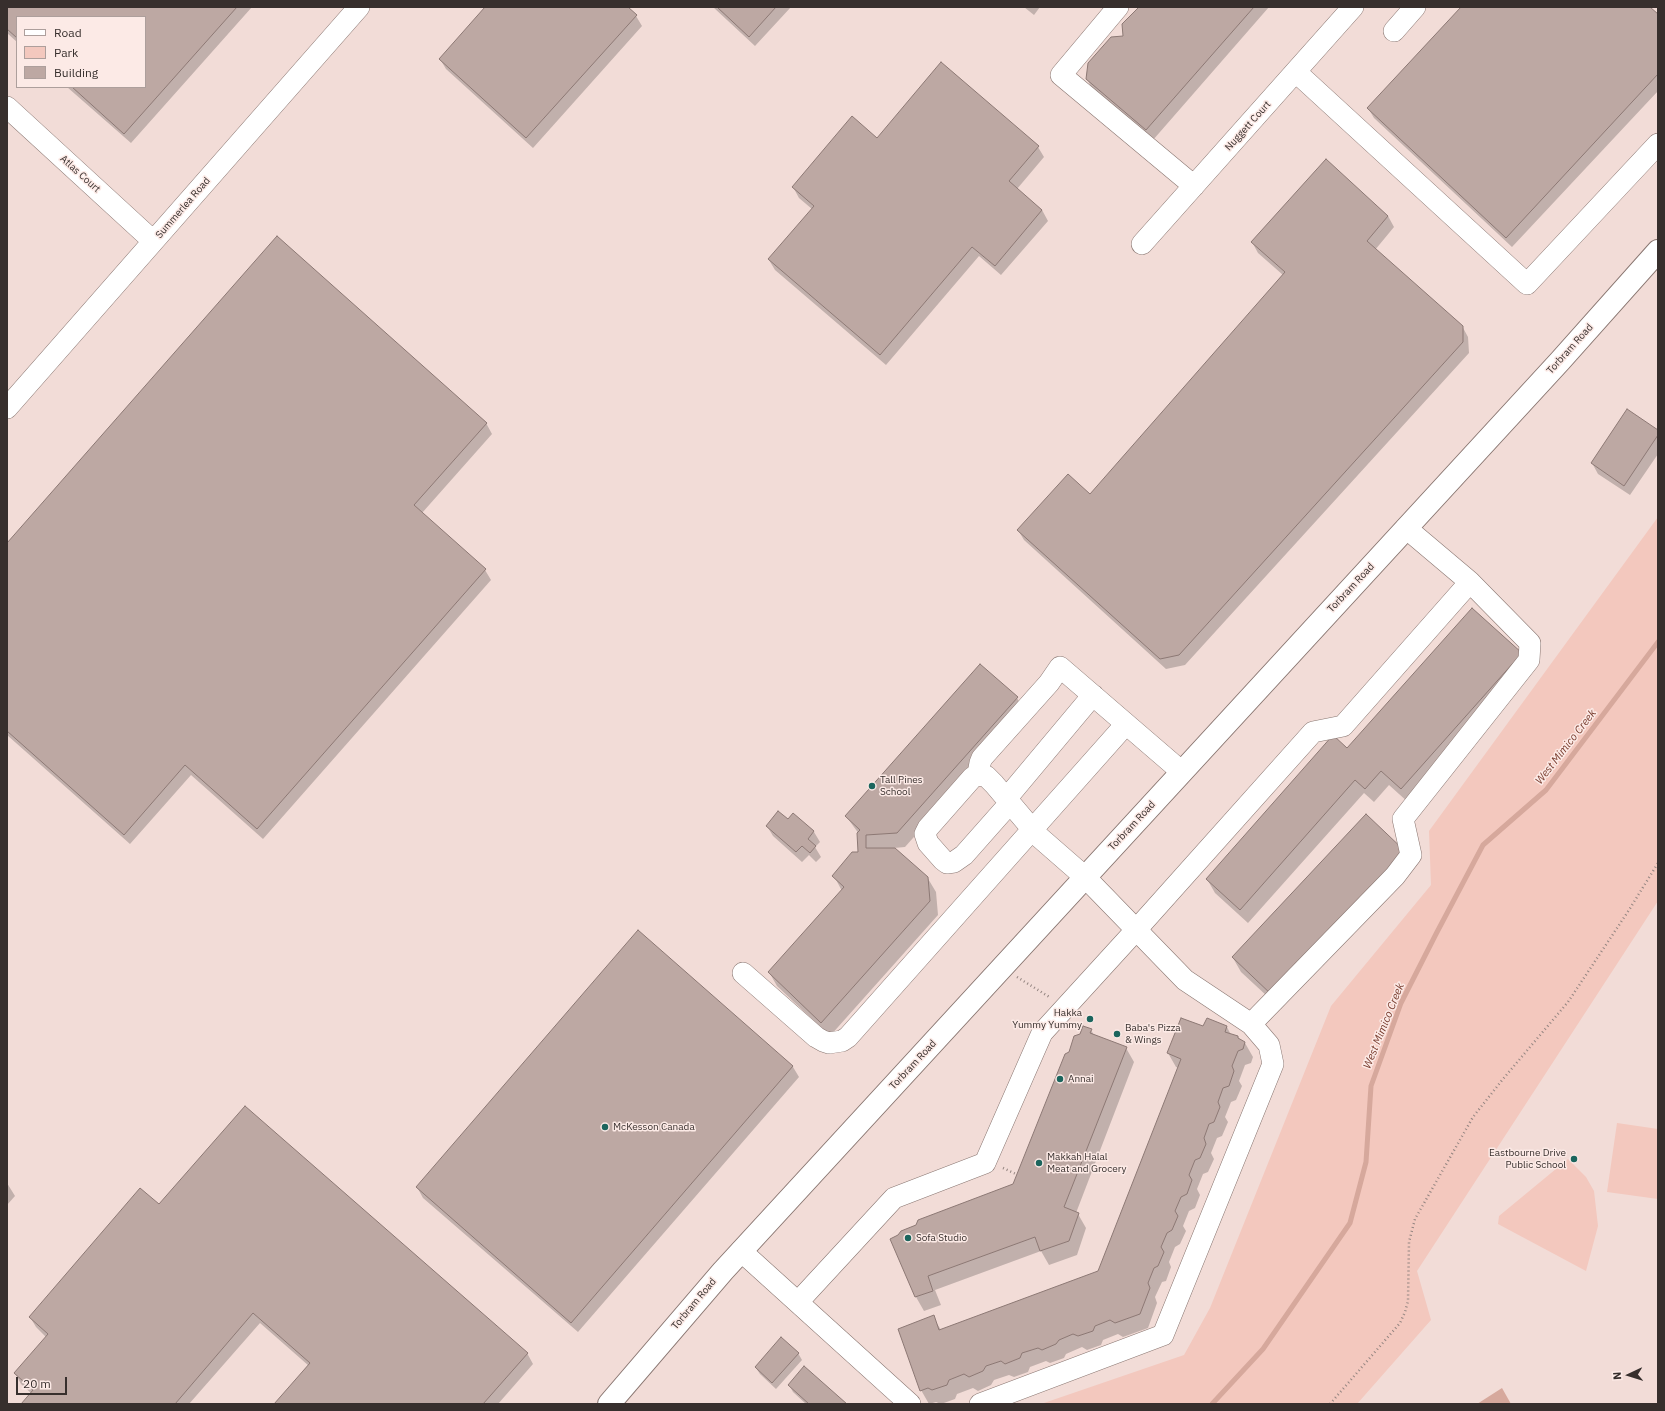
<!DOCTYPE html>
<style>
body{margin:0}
#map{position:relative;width:1665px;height:1411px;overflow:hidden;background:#f2dcd7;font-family:"IBM Plex Sans",sans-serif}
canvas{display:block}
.frame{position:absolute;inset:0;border:8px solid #372f2d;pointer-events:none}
.legend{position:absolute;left:16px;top:16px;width:130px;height:72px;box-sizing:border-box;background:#fceae6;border:1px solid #ad9f9c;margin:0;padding:5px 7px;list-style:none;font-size:12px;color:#372f2d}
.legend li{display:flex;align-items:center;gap:8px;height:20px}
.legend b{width:20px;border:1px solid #ad9f9c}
.north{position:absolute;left:1609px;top:1355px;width:40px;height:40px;-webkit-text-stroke:3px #fceae6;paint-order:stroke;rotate:266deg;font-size:11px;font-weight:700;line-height:16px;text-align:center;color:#372f2d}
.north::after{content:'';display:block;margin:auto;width:14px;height:18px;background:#372f2d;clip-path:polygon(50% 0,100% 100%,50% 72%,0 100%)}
.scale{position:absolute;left:16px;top:1377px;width:51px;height:18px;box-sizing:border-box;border:2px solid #372f2d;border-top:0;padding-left:5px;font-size:12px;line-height:14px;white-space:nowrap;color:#372f2d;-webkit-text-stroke:3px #fceae6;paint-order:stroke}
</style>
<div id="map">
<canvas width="1665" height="1411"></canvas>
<div class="frame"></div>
<ul class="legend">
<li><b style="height:5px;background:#fff"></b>Road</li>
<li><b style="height:11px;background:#f3c8be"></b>Park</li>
<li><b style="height:11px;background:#bda8a3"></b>Building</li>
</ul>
<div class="north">N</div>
<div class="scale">20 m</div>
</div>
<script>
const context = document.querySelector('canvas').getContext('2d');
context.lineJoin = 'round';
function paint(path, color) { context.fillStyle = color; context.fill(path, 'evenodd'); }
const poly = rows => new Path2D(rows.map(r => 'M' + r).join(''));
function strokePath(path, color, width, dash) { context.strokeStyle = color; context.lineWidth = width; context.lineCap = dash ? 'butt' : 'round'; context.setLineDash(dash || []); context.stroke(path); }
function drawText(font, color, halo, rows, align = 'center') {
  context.font = font + ' "IBM Plex Sans",sans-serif'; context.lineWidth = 3; context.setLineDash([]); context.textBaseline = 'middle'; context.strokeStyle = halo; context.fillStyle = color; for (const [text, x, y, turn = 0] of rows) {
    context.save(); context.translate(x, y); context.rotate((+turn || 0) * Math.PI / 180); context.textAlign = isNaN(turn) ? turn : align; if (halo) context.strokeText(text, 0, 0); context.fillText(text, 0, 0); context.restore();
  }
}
paint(poly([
 [1658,517,1658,901,1417,1271,1431,1320,1357,1404,1041,1404,1184,1355,1210,1308,1331,1006,1431,885,1429,831],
 [1617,1123,1658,1129,1658,1199,1607,1192],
 [1568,1159,1586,1177,1594,1191,1598,1226,1586,1271,1498,1224,1499,1216]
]), '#f3c8be');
paint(poly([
 [1502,1388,1511,1404,1477,1404]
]), '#d6a89c');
paint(poly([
 [7,7,252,7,131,143,67,87,145,87,145,17,17,17,17,42,7,33],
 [486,7,626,7,636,16,642,26,533,148,446,69,440,59],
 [713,7,791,7,755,46],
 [1024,7,1040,7,1034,15],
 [1140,7,1269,7,1153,140,1093,90,1087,79,1124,37],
 [1462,7,1649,7,1658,16,1658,91,1512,247,1374,118,1368,108],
 [877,139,1038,147,1044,157,1017,189,1042,210,1048,221,1001,275,979,256,886,365,775,270,769,260,812,209,799,198,793,187],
 [1388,216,1394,227,1375,250,1462,326,1468,337,1469,353,1185,665,1166,669,1024,540,1018,530,1090,496,1283,275,1258,253,1252,242],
 [486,423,492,434,422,513,485,570,491,580,263,839,191,775,130,844,7,735,7,544],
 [1658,432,1658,454,1630,495,1598,474,1592,463],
 [1521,653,1409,803,1389,785,1374,802,1364,793,1248,923,1215,893,1207,879,1347,750],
 [1017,698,1025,712,905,847,894,848,927,877,936,892,938,915,830,1036,777,986,769,972,842,891,834,876,860,853,859,834,846,816],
 [793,814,814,832,820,842,815,847,821,857,816,862,809,855,802,862,773,836,767,826,788,821],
 [1414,867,1281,1009,1241,972,1233,958],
 [638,932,793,1067,799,1077,578,1332,423,1198,417,1187],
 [1227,1027,1231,1035,1238,1037,1239,1040,1245,1043,1253,1057,1251,1063,1245,1065,1239,1081,1242,1086,1236,1100,1231,1102,1225,1117,1228,1122,1222,1136,1217,1138,1211,1153,1214,1159,1208,1172,1203,1174,1197,1189,1200,1195,1195,1208,1189,1211,1183,1226,1186,1231,1180,1244,1175,1247,1169,1262,1171,1267,1166,1281,1162,1282,1155,1297,1157,1303,1148,1328,1123,1337,1118,1334,1103,1340,1101,1345,1087,1350,1082,1347,1066,1354,1064,1358,1050,1363,1046,1361,1030,1367,1028,1372,1014,1377,1009,1375,994,1380,991,1385,978,1391,973,1388,957,1394,955,1399,941,1404,936,1402,929,1404,921,1390,933,1317,941,1330,1099,1272,1179,1068,1176,1067,1168,1053,1204,1028],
 [1091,1030,1094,1035,1126,1048,1134,1062,1076,1213,1078,1214,1086,1228,1077,1255,1049,1265,1041,1251,935,1290,941,1305,924,1311,916,1297,891,1239,1014,1185,1070,1052],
 [7,1183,15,1196,7,1205],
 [159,1206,527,1353,533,1364,498,1404,276,1404,309,1366,260,1323,189,1404,22,1404,31,1393,21,1384,15,1373,46,1337,36,1327,30,1317],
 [798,1353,802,1360,776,1389,760,1374,756,1368],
 [789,1385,845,1404,806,1404,793,1392]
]), '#0003');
strokePath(poly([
 [1212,1404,1263,1349,1350,1223,1366,1162,1371,1086,1401,1003,1436,934,1483,845,1546,790,1658,642]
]), '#d6a89c', 5);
const building = poly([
 [7,7,237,7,124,134,72,87,145,87,145,17,17,17,17,38,7,29,7,7],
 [485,7,628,7,637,15,526,138,439,59,485,7],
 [717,7,776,7,749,37,717,7],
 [1139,7,1254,7,1146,130,1086,79,1088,63,1111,37,1123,36,1122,24,1139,7],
 [1461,7,1650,7,1658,14,1658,74,1506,238,1367,108,1461,7],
 [941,62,1039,146,1009,181,1042,210,995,266,972,247,880,355,768,259,814,206,792,187,852,116,877,138,941,62],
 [1326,159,1388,216,1367,241,1463,326,1463,342,1179,655,1160,659,1017,530,1068,474,1090,494,1285,272,1251,242,1326,159],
 [277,236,487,423,414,505,486,569,257,829,185,765,124,835,7,731,7,543,277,236],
 [1627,409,1658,430,1658,435,1624,486,1591,463,1627,409],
 [1472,608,1522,653,1401,789,1381,771,1365,789,1355,780,1240,910,1206,879,1333,735,1347,748,1472,608],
 [980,664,1018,697,897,833,866,835,866,848,895,848,928,877,930,901,821,1023,768,972,844,887,832,876,852,852,858,852,857,833,860,830,845,816,980,664],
 [778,811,788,819,793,813,814,831,808,839,816,846,810,853,802,846,796,852,766,826,778,811],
 [1366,814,1407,853,1273,996,1232,957,1366,814],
 [638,930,793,1066,571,1323,416,1187,638,930],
 [1181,1018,1203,1026,1207,1018,1227,1026,1225,1032,1238,1036,1238,1038,1245,1042,1243,1049,1238,1051,1232,1066,1234,1071,1229,1086,1223,1088,1218,1102,1220,1107,1214,1122,1209,1124,1204,1138,1206,1144,1200,1158,1195,1160,1189,1175,1192,1180,1187,1194,1181,1197,1175,1211,1178,1216,1172,1230,1167,1233,1161,1247,1164,1252,1158,1266,1154,1268,1148,1283,1150,1288,1140,1314,1115,1323,1110,1320,1095,1326,1093,1331,1078,1336,1073,1334,1059,1340,1056,1344,1042,1350,1038,1348,1022,1353,1020,1358,1005,1364,1001,1361,986,1366,983,1371,969,1377,964,1374,949,1380,947,1385,932,1390,928,1388,920,1391,898,1329,934,1315,939,1330,1098,1271,1181,1059,1167,1053,1181,1018],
 [1083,1026,1092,1029,1090,1033,1127,1047,1064,1207,1079,1213,1069,1241,1040,1251,1035,1237,928,1276,933,1291,915,1297,890,1239,898,1235,901,1231,916,1225,918,1220,1013,1184,1065,1054,1069,1052,1074,1036,1080,1034,1083,1026],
 [245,1106,528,1353,483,1404,274,1404,310,1363,253,1313,175,1404,21,1404,33,1390,14,1373,48,1334,29,1317,140,1188,159,1204,245,1106],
 [781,1337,799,1353,772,1383,755,1367,781,1337],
 [804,1366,847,1404,809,1404,788,1385,804,1366]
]);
paint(building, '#bda8a3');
strokePath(building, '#8c7874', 1);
const minor = poly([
 [1118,7,1061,75,1194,186],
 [1394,31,1415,7],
 [1296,72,1527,284,1658,144],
 [7,107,153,241],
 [1142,244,1353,7],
 [7,408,359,7],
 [1406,528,1470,582],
 [978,774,980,763,982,758,1049,683,1060,667,1182,772],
 [1006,799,1093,695],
 [743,973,816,1037,823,1041,829,1043,842,1041,848,1037,1126,724],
 [741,1251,910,1404],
 [798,1302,894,1198,985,1163,1042,1033,1136,930,1313,732,1343,726,1470,582,1530,643,1529,660,1403,819,1411,855,1395,876,1251,1024],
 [980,1404,1163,1335,1273,1064,1269,1045,1251,1024,1185,980,1085,877,1038,836,994,784,986,776,976,775,972,778,928,828,925,834,928,843,943,860,947,863,954,862,964,855,1010,803]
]);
const major = poly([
 [609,1404,723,1271,1560,361,1658,251]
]);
strokePath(minor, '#897671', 22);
strokePath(major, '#897671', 24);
strokePath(poly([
 [1017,977,1051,998],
 [1003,1168,1016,1174],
 [1330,1404,1400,1323,1405,1312,1408,1301,1409,1242,1415,1219,1473,1117,1503,1079,1568,1002,1629,910,1658,863]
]), '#948581', 2.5, [1, 3]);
strokePath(minor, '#fff', 21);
strokePath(major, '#fff', 22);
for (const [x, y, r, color] of [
 [872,786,4,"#1b655d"],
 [1090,1019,4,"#1b655d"],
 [1117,1034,4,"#1b655d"],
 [1060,1079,4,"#1b655d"],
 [605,1127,4,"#1b655d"],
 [1574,1159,4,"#1b655d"],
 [1039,1163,4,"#1b655d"],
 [908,1238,4,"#1b655d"]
]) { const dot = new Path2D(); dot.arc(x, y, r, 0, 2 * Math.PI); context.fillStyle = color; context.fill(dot); strokePath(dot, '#fceae6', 1.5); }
drawText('10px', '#372f2d', '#fceae6', [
 ["Nuggett Court",1248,126,-48],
 ["Atlas Court",80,174,42],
 ["Summerlea Road",183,208,-49],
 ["Torbram Road",1570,349,-48],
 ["Torbram Road",1351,588,-47],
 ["Torbram Road",1132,826,-47],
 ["Torbram Road",913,1065,-47],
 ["Torbram Road",694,1304,-50]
]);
drawText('10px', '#372f2d', '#fceae6', [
 ["Tall Pines",880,780],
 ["School",880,792],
 ["Hakka",1082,1013,"right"],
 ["Yummy Yummy",1082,1025,"right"],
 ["Baba's Pizza",1125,1028],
 ["& Wings",1125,1040],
 ["Annai",1068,1079],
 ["McKesson Canada",613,1127],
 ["Eastbourne Drive",1566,1153,"right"],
 ["Public School",1566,1165,"right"],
 ["Makkah Halal",1047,1157],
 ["Meat and Grocery",1047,1169],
 ["Sofa Studio",916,1238]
], 'left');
drawText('italic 11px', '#783c2e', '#fceae6', [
 ["West Mimico Creek",1566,747,-52],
 ["West Mimico Creek",1384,1026,-68]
]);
</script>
